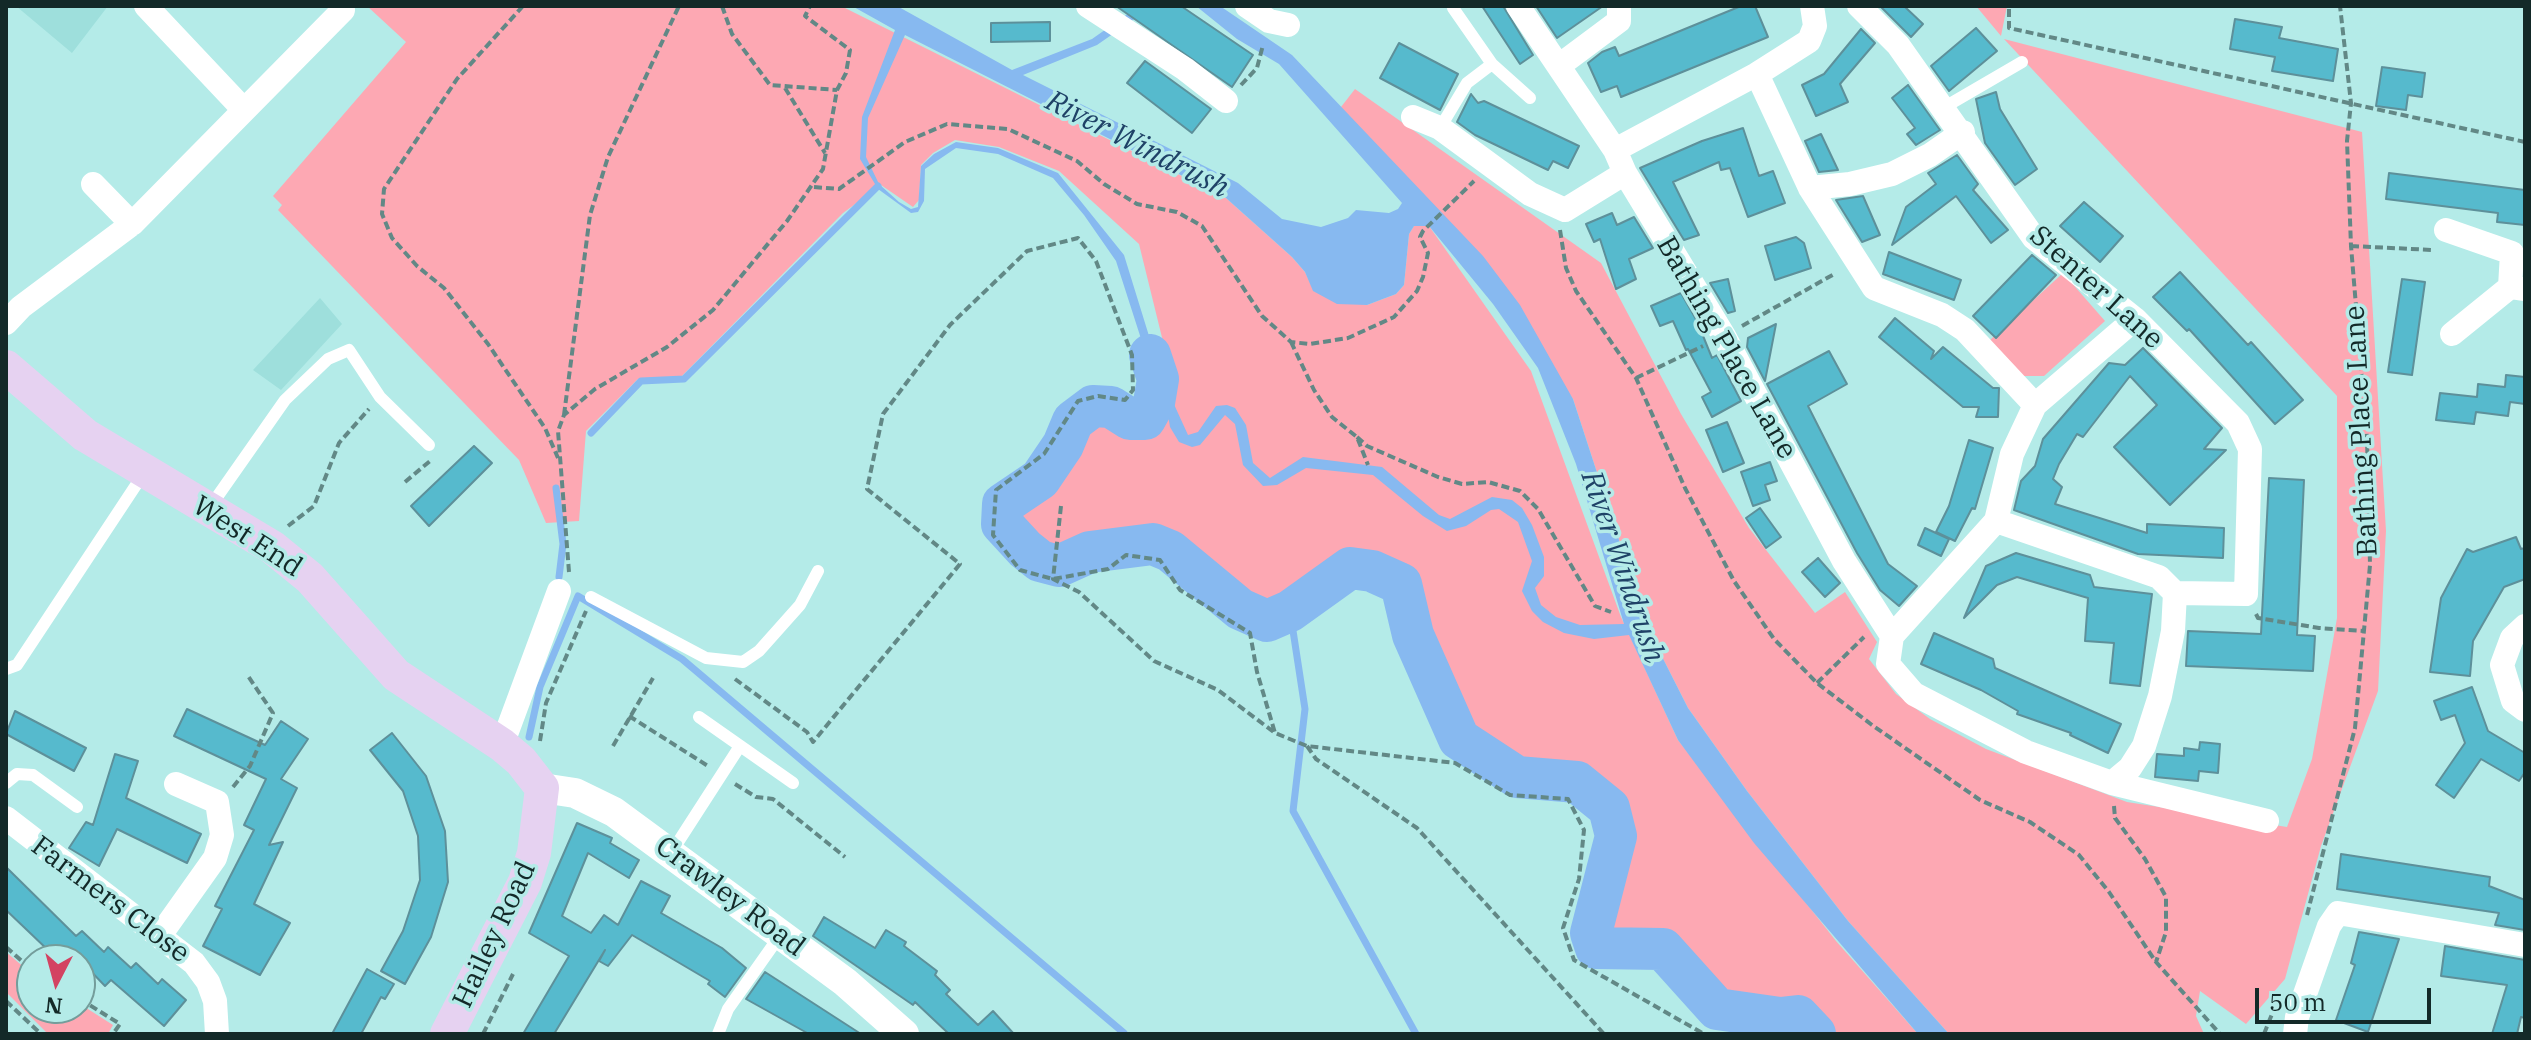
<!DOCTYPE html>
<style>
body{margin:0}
#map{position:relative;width:2531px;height:1040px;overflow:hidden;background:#b4ebe8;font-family:"IBM Plex Serif",serif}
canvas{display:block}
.frame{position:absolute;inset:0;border:8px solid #132928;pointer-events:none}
.north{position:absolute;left:16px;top:944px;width:80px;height:80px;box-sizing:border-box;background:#b4ebe8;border:2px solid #749d9b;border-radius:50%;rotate:186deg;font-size:22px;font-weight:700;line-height:32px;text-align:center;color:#132928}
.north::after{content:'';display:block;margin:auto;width:28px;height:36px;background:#d34362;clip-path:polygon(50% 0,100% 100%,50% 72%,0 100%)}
.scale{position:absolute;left:2255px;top:988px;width:176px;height:36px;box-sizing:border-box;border:4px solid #132928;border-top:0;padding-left:10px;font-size:24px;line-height:28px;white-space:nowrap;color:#132928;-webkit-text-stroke:6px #b4ebe8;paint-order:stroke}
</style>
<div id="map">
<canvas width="2531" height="1040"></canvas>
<div class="frame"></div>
<div class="north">N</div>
<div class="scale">50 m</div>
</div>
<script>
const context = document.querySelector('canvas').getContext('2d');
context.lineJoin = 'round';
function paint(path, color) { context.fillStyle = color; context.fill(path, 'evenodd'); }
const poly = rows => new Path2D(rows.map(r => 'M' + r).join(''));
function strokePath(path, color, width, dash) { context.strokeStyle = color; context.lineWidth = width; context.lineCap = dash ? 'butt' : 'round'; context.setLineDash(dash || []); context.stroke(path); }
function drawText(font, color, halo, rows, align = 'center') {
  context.font = font + ' "IBM Plex Serif",serif'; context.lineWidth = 7; context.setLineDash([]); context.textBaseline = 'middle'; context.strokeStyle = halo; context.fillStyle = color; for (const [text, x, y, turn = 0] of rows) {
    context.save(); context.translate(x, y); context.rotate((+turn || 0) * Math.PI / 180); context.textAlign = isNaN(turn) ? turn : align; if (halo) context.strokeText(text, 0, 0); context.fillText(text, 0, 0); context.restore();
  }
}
paint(poly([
 [16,6,108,6,72,53],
 [320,298,342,324,281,390,253,370]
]), '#9edfdc');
paint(poly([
 [367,6,841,6,1226,198,1292,257,1305,272,1314,291,1367,305,1396,294,1404,285,1409,234,1414,226,1429,226,1531,371,1621,617,1678,740,1836,941,1918,1034,1831,1034,1803,1006,1720,997,1670,940,1603,937,1626,834,1619,803,1584,772,1522,764,1467,733,1411,577,1344,554,1266,608,1244,598,1181,544,1160,531,1082,537,1046,552,1015,520,1016,510,1052,482,1083,427,1098,416,1131,429,1150,427,1159,411,1170,370,1139,244,1059,171,999,147,955,140,933,153,921,165,919,200,913,207,881,185,843,213,682,376,638,379,586,431,579,521,546,523,519,460,278,210,282,205,273,196,406,42],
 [1976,6,2007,6,2001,36],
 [2004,39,2362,132,2386,531,2378,691,2321,846,2285,979,2246,1024,2200,991,2196,1016,2204,1034,1949,1034,1848,921,1747,791,1688,708,1648,629,1573,399,1341,107,1355,89,1601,263,1681,414,1749,528,1815,613,1845,592,1877,642,1869,659,1896,694,1930,719,1986,749,2127,802,2287,827,2312,759,2337,618,2337,396],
 [2063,273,2105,321,2044,376,2021,376,1989,341],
 [6,952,32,974,32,1008,80,1008,80,1004,113,1025,108,1034,48,1034,6,992]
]), '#fda8b3');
paint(poly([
 [852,6,897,6,1012,70,1092,39,1139,6,1153,6,1097,45,1023,75,1238,183,1282,219,1321,227,1348,218,1356,210,1389,213,1398,209,1402,203,1279,64,1237,39,1196,6,1220,6,1292,55,1483,256,1520,305,1573,399,1648,629,1688,708,1747,791,1848,921,1949,1034,1918,1034,1754,843,1678,740,1629,635,1594,639,1564,633,1543,622,1532,611,1522,591,1532,561,1518,522,1499,509,1491,510,1466,526,1447,531,1423,516,1373,475,1306,468,1277,485,1263,486,1243,465,1235,424,1225,415,1200,445,1192,447,1179,442,1170,427,1165,397,1159,397,1156,412,1147,409,1153,376,1116,261,1084,215,1053,178,998,154,956,148,925,169,924,201,918,212,911,213,878,189,860,159,862,117,895,30],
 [905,35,1226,198,1292,257,1305,272,1313,291,1337,304,1367,305,1396,294,1404,285,1409,234,1414,226,1429,226,1493,304,1538,368,1576,464,1624,624,1580,625,1556,617,1541,605,1535,588,1544,576,1544,557,1532,525,1522,508,1512,500,1492,497,1450,519,1439,515,1382,467,1303,457,1270,478,1253,463,1246,425,1235,408,1227,405,1216,406,1198,432,1188,435,1162,378,1124,255,1058,173,998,148,956,142,934,154,921,166,918,207,911,209,899,202,879,184,866,157,868,118]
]), '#87b9f0');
strokePath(poly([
 [591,433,641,381,684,379,878,186],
 [556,488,563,544,559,577],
 [1290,611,1305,709,1293,811,1416,1034],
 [529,737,540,687,578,596,682,659,1124,1033]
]), '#87b9f0', 7);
strokePath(poly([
 [1150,355,1158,379,1154,403,1145,419,1130,419,1111,407,1093,406,1073,421,1063,445,1040,479,1003,504,1002,524,1025,549,1040,561,1059,566,1090,552,1153,544,1170,551,1240,609,1267,621,1290,611,1350,568,1372,571,1401,584,1413,635,1459,739,1517,777,1577,782,1609,808,1616,836,1591,933,1596,948,1663,949,1717,1009,1780,1018,1798,1016,1815,1034]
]), '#87b9f0', 42);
const building = poly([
 [1116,6,1181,6,1253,55,1232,87,1116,6],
 [1482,6,1503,6,1533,55,1520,64,1482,6],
 [1536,6,1603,6,1557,38,1536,6],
 [1741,6,1755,6,1768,37,1621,97,1617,86,1601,92,1588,63,1602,52,1615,47,1619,56,1741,6],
 [1880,6,1904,6,1923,24,1911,37,1880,6],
 [2235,19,2282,27,2279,38,2338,49,2333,81,2272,71,2275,57,2230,49,2235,19],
 [1050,22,1050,41,991,42,991,23,1050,22],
 [1976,28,1997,51,1949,91,1931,66,1976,28],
 [1861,29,1875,43,1840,84,1848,102,1816,116,1802,85,1824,74,1861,29],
 [1399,43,1458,74,1440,110,1380,78,1399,43],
 [1145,61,1211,109,1192,133,1127,83,1145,61],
 [2382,67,2425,73,2422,97,2408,95,2406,110,2376,106,2382,67],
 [1908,85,1940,130,1916,145,1907,134,1915,128,1892,98,1908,85],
 [1996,92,2000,109,2037,169,2015,185,1985,143,1976,99,1996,92],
 [1471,94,1478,103,1484,101,1579,146,1568,168,1553,161,1548,170,1475,135,1457,122,1471,94],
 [1743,128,1759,176,1773,171,1785,203,1748,217,1730,168,1721,170,1719,162,1673,182,1699,235,1684,240,1640,168,1702,141,1743,128],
 [1821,134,1838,170,1819,172,1805,141,1821,134],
 [1957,155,1978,184,1973,190,2008,230,1991,243,1956,196,1892,245,1906,207,1936,184,1928,173,1957,155],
 [2389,173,2525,190,2525,225,2497,222,2498,213,2386,199,2389,173],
 [1863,196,1880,235,1862,242,1836,200,1863,196],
 [2084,202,2123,236,2100,262,2060,226,2084,202],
 [1612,213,1617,225,1634,217,1653,248,1629,259,1636,279,1616,289,1600,239,1594,242,1586,224,1612,213],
 [1796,237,1804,243,1811,268,1775,280,1765,246,1796,237],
 [1889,252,1961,280,1954,300,1883,274,1889,252],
 [2032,255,2056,275,1996,338,1973,316,2032,255],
 [2180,272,2248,345,2251,342,2303,400,2275,424,2189,329,2187,331,2153,297,2180,272],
 [1728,279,1735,311,1728,313,1710,283,1728,279],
 [2402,279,2425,282,2412,375,2388,372,2402,279],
 [1681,293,1697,321,1712,358,1717,355,1741,401,1712,417,1702,397,1711,392,1688,349,1686,350,1673,321,1660,326,1651,306,1681,293],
 [1895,318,1934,351,1931,359,1943,347,1993,388,1999,388,1998,417,1976,417,1979,407,1963,407,1879,337,1895,318],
 [1776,324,1765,381,1747,347,1748,338,1776,324],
 [2143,348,2222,428,2204,449,2226,450,2170,505,2114,447,2157,405,2130,376,2083,437,2077,434,2059,464,2053,479,2062,487,2055,504,2147,533,2147,524,2224,528,2223,558,2138,554,2014,510,2021,481,2035,466,2043,439,2109,363,2125,365,2143,348],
 [1829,351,1847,384,1808,406,1888,564,1917,586,1899,606,1880,590,1857,553,1767,384,1829,351],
 [2506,375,2525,377,2525,404,2510,402,2508,416,2476,412,2474,424,2436,420,2440,393,2477,397,2478,384,2505,387,2506,375],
 [1727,422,1744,463,1723,472,1706,430,1727,422],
 [1969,440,1993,448,1975,509,1972,508,1955,541,1936,532,1949,506,1969,440],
 [474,446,492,463,429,526,411,506,474,446],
 [1770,462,1777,481,1765,485,1770,500,1753,506,1741,472,1770,462],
 [2269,478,2304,480,2297,635,2315,636,2313,671,2186,666,2188,631,2261,634,2269,478],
 [1760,508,1781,537,1766,548,1746,518,1760,508],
 [1925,528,1949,539,1941,556,1918,545,1925,528],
 [2516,537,2521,549,2525,548,2525,579,2504,587,2473,641,2470,676,2430,672,2441,598,2467,549,2473,552,2516,537],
 [2016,553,2090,575,2094,587,2152,594,2140,686,2110,683,2114,643,2085,641,2088,598,2017,577,1997,585,1964,618,1986,566,2016,553],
 [1818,558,1840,583,1825,597,1802,572,1818,558],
 [1934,633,1993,659,1995,668,2121,724,2108,753,2070,735,2071,733,2017,714,2018,711,1981,690,1921,664,1934,633],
 [2472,687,2488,731,2525,753,2525,772,2519,781,2481,759,2454,798,2436,785,2465,743,2455,715,2441,720,2434,701,2472,687],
 [187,709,265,745,281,721,308,739,281,779,297,788,269,845,283,842,254,904,290,923,260,975,203,946,222,909,215,906,254,830,244,825,266,779,174,736,187,709],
 [15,711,86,748,74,771,6,734,15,711],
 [392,733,426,776,445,831,448,882,431,937,405,984,381,971,403,931,420,880,418,836,403,791,370,750,392,733],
 [2200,742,2220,744,2218,773,2199,771,2198,781,2155,777,2157,754,2184,756,2184,748,2199,750,2200,742],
 [115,754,138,761,126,798,201,834,187,863,117,829,99,866,69,848,86,822,93,825,115,754],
 [577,823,612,838,610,843,639,860,629,878,588,853,562,916,591,933,604,915,618,925,641,881,670,896,661,913,722,948,746,968,725,997,708,984,710,981,632,935,608,966,599,961,605,950,554,1034,523,1034,569,956,529,933,577,823],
 [2341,854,2490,877,2489,886,2525,900,2525,930,2495,925,2499,913,2337,889,2341,854],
 [6,867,76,936,82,931,104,952,108,947,131,968,136,963,158,984,162,979,186,1000,164,1026,111,980,105,986,80,960,69,960,55,947,50,952,6,910,6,867],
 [824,917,875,948,886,930,906,942,904,946,937,971,935,975,950,990,946,994,978,1025,993,1011,1014,1034,949,1034,915,1002,913,1005,813,936,824,917],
 [2359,932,2399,939,2368,1032,2336,1020,2355,965,2351,963,2359,932],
 [2445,946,2525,960,2525,1018,2521,1017,2517,1034,2492,1034,2507,985,2441,976,2445,946],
 [367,969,394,984,385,999,381,997,361,1034,332,1034,367,969],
 [765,972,861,1034,809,1034,746,999,765,972]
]);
paint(building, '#56bacd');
strokePath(building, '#5d909a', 2);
strokePath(poly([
 [523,6,457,79,384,189,382,214,392,238,417,266,444,288,488,344,545,428,558,458],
 [722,6,732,34,770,85,837,90],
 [2009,9,2009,28,2525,142],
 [1241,85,1257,68,1263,45],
 [785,88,825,153],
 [814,187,839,189,905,142,947,124,1008,129,1077,161,1104,184,1137,204,1177,212,1202,226,1262,316,1291,342,1310,344,1348,338,1394,317,1417,291,1423,277,1428,253,1420,237,1423,231,1474,181],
 [1560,230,1566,268,1576,291,1636,378,1685,488,1734,581,1774,639,1817,683,1872,725,1980,800,2030,822,2079,855,2109,892,2156,962,2220,1034],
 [2351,246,2432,250],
 [1742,326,1836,273],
 [1291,342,1314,390,1332,417,1357,437,1368,465],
 [1636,378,1703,346],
 [564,415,590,215,608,157,679,6],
 [1357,437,1367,446,1438,477,1462,484,1488,482,1520,491,1538,509,1595,606,1611,612],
 [405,482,430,461],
 [1061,506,1053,579,1079,592,1154,661,1218,690,1275,733,1307,746,1455,763,1510,795,1568,799,1584,830,1579,879,1563,928,1574,960,1704,1034],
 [288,526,314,506,339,443,369,409],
 [569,572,558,431,564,415,595,389,667,347,713,310,787,221,823,169,837,90,846,73,850,50,805,16,810,6],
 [2256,614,2258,618,2319,628,2363,631],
 [735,679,807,732,813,742,960,564,867,489,883,414,950,325,1027,251,1078,238,1096,261,1132,355,1133,390,1125,400,1098,396,1078,401,1044,454,996,490,993,535,1020,570,1053,579,1108,569,1126,555,1160,560,1180,590,1250,633,1257,672,1275,733],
 [1817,683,1864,637],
 [629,716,708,766],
 [540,741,546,703,586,611],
 [613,746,653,678],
 [1307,746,1316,759,1417,828,1604,1034],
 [735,784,756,797,773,799,845,857],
 [233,787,250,766,273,713,248,676],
 [2114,806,2115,818,2145,859,2166,897,2166,932,2156,962],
 [2307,915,2355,728,2370,565,2367,438,2351,246,2347,141,2351,103,2340,6],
 [6,947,32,970],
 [80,999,120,1024,113,1034],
 [6,1001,41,1034],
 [483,1034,513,974],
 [2264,1034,2272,1014]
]), '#628886', 4, [8, 4]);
strokePath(poly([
 [1453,8,1492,64,1530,98],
 [1943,108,2022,62],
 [1440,128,1467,83,1492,64],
 [210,507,285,400,328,359,349,350,380,397,429,445],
 [591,597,706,658,743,662,759,651,800,605,818,571],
 [6,669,17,665,144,473],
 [699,717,793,783],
 [6,783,17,774,33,775,77,807],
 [671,853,740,746],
 [718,1034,728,1009,781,934]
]), '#fff', 12);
strokePath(poly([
 [146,6,244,110],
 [1088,6,1185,69,1226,101],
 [1247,6,1269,21,1288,25],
 [1518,6,1615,150],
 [1812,6,1815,26,1809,41,1757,74,1810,188,1874,288,1942,315,1965,330,2035,405,2012,454,1996,521,1892,636],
 [1859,6,1898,45,2034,238,2135,319,2238,423,2250,449,2246,594,2175,593],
 [1560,65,1619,21,1619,6],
 [1757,74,1615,150,1625,173,1724,336,1844,561,1892,636,1888,664,1914,694,2026,752,2112,783,2267,821],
 [1413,117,1440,128,1530,194,1565,210,1625,173],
 [93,184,132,224],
 [1810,188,1850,184,1892,174,1930,155,1963,132],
 [2446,230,2512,253,2510,287],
 [6,323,21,307,132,224,343,10],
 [2452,334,2510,287,2523,289],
 [2035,405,2135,319],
 [1996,521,2159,577,2175,593],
 [2525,626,2512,638,2502,665,2513,701,2525,710],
 [502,745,559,591],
 [2112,783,2130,768,2144,746,2160,696,2173,631,2175,593],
 [6,818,194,963,208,982,215,1001,217,1034],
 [161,934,215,858,222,835,217,802,176,784],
 [2295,1034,2297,1017,2329,926,2338,913,2525,945]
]), '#fff', 24);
strokePath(poly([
 [542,788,575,793,614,812,845,982,904,1034]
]), '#fff', 30);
strokePath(poly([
 [6,367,85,435,272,547,310,578,396,675,502,745,521,761,542,788,534,853,525,882,447,1034]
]), '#e6d2f1', 34);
drawText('28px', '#132928', '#b4ebe8', [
 ["Stenter Lane",2096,288,42],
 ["Bathing Place Lane",1726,348,60],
 ["Bathing Place Lane",2362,431,-93],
 ["West End",247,537,33],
 ["Crawley Road",730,897,37],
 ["Farmers Close",110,900,37],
 ["Hailey Road",495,935,-65]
]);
drawText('italic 30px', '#1f4267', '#b4ebe8', [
 ["River Windrush",1137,145,27],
 ["River Windrush",1622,567,71]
]);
</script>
